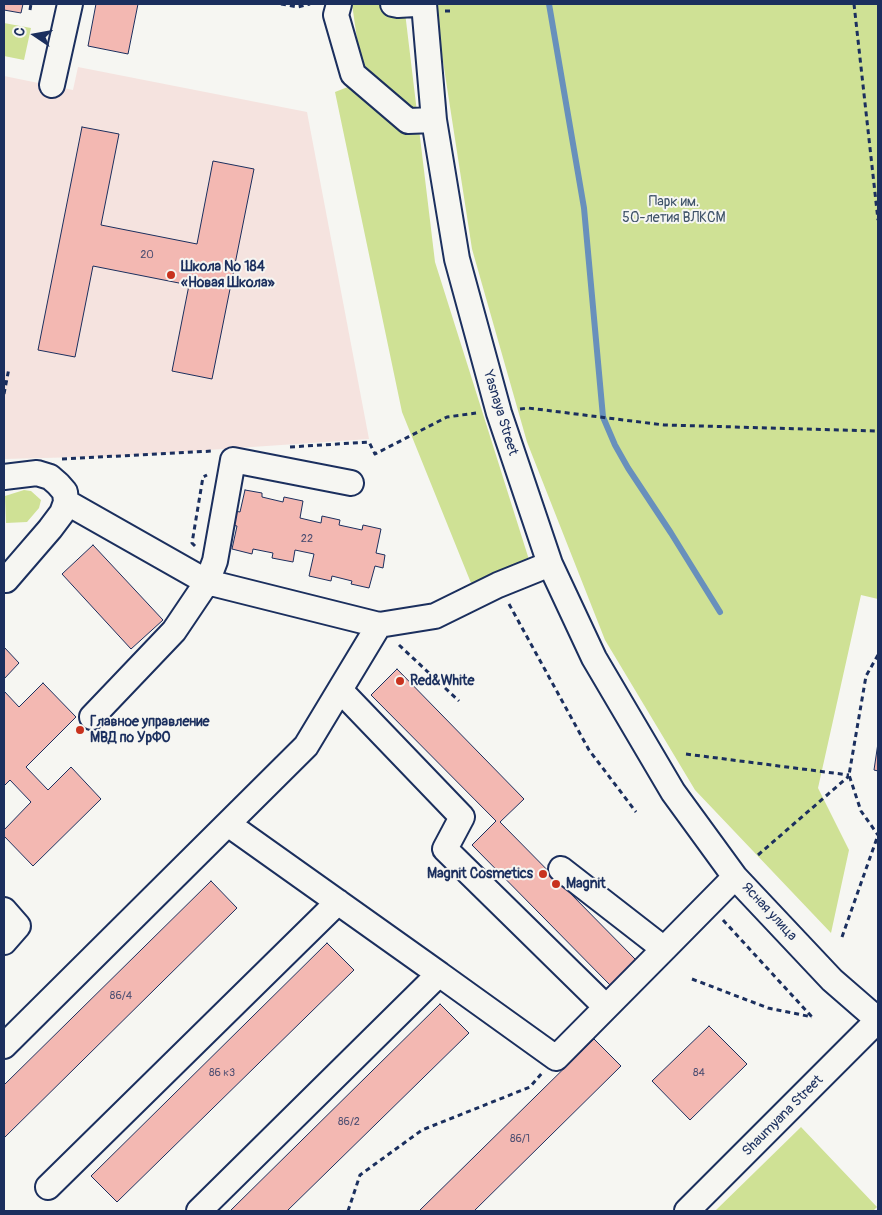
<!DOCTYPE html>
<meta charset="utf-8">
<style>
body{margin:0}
#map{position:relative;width:882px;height:1215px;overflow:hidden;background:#f6f6f2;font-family:Pangolin,sans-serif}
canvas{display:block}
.frame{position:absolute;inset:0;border:5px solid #1b2f5e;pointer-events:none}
.north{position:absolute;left:10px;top:10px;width:50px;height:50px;-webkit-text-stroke:4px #f6f6f2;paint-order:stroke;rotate:282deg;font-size:14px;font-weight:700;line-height:20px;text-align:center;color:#1b2f5e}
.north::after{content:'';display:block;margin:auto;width:18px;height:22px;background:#1b2f5e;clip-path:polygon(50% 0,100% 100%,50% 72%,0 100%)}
</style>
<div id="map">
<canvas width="882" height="1215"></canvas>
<div class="frame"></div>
<div class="north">С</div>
</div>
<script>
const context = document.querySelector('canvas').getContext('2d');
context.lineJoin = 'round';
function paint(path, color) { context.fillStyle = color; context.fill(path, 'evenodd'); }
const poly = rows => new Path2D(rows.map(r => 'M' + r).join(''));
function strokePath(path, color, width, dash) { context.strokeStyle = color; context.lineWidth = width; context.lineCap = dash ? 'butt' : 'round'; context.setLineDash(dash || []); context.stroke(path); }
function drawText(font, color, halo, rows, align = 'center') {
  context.font = font + ' Pangolin,sans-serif'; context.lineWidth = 4; context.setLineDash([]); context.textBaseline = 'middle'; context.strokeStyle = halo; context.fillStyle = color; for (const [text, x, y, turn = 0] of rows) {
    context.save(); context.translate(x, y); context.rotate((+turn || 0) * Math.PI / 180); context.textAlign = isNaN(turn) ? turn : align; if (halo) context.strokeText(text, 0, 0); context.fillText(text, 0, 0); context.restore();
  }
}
paint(poly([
 [78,67,307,112,369,439,120,456,4,459,4,76,73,90]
]), '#f5e3df');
paint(poly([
 [352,4,404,4,435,262,531,566,471,583,402,412,335,92,363,81],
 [438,4,878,4,878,599,861,595,818,788,849,850,831,933,695,790,605,640,527,442,472,249,438,29],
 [4,23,31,28,24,60,4,56],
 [24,490,31,491,41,500,39,508,27,522,6,523,5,496],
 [801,1127,877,1207,873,1211,715,1211]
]), '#cfe195');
strokePath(poly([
 [549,4,584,208,603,417,615,445,628,468,671,533,720,612]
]), '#6890bc', 6);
const building = poly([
 [4,4,23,4,21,13,4,10,4,4],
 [96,4,138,4,128,54,88,46,96,4],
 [82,127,119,134,101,225,197,244,213,161,254,169,212,379,172,371,189,285,93,266,75,357,38,350,82,127],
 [245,490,262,493,262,497,283,502,284,497,303,501,300,518,321,523,322,516,340,520,339,525,362,530,363,525,381,529,376,553,385,555,383,568,375,566,369,588,351,584,352,581,332,576,331,581,309,576,314,554,295,550,293,562,272,558,273,553,253,549,252,554,232,549,237,526,227,524,230,510,240,512,245,490],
 [93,545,163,620,131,649,62,574,93,545],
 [4,647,19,663,4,679,4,647],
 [397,669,524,799,500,822,636,960,610,985,472,845,496,821,371,695,397,669],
 [43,683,76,717,26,767,48,790,71,767,101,799,33,866,4,836,4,830,31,802,10,780,4,786,4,691,19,707,43,683],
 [878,743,878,771,874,770,878,743],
 [211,881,237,908,4,1138,4,1085,211,881],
 [327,943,354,970,117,1202,91,1176,327,943],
 [440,1004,469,1033,287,1211,230,1211,440,1004],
 [709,1026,747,1064,690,1120,652,1081,709,1026],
 [594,1039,621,1066,474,1211,419,1211,594,1039]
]);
paint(building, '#f3b8b2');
strokePath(building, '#1b2f5e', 1);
const minor = poly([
 [339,4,336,15,353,74,408,121,434,120],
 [393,4,398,5,415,4],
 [424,4,434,120,457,259,499,413,550,564,594,658,673,792,735,877,832,980,878,1020],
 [52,85,70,4],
 [4,477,37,473,50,477,58,484,65,492,66,502,62,513,50,529,6,580,4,580],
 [66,502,207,582,379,625,435,616,498,585,550,564],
 [340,690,462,817,445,849,606,1007],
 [92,717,174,631,207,582,215,561,233,460,351,483],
 [561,869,664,949,735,877],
 [4,910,18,926,4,942],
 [439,974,556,1058,664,949],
 [4,1046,306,746,379,625],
 [48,1187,338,902],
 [199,1211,439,974,228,824],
 [687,1211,878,1020]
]);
strokePath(minor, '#1b2f5e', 28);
strokePath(poly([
 [281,4,298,7,310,4],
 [854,4,878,220],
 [30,10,31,4],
 [445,11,453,11],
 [4,394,9,368],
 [520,409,528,408,664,425,878,431],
 [290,447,369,442,375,454,447,417,476,413],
 [62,459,213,451],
 [195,546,192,543,203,477,207,475],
 [509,604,589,750,636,812],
 [399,645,459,701],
 [878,655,866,676,849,775,861,811,878,835],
 [686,754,849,775],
 [758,855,849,776],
 [723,920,812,1017],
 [842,937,878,835],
 [692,979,768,1008,812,1017],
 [348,1211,360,1175,422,1130,530,1087,542,1073]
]), '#1b2f5e', 3, [5, 4]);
strokePath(minor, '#f6f6f2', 24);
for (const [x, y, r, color] of [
 [171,275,5,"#c8321e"],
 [400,681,5,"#c8321e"],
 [80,730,5,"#c8321e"],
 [543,874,5,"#c8321e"],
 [556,884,5,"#c8321e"]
]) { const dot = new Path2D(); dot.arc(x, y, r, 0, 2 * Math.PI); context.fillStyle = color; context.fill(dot); strokePath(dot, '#f6f6f2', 2); }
drawText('11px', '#515173', null, [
 ["20",147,255],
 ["22",307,539],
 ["86/4",121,996],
 ["86 к3",222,1073],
 ["84",699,1073],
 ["86/2",349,1122],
 ["86/1",520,1139]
]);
drawText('14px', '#3f5369', '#f6f6f2', [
 ["Парк им.",674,202],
 ["50-летия ВЛКСМ",674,218]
]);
drawText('bold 14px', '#1b2f5e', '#f6f6f2', [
 ["Школа № 184",181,267],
 ["«Новая Школа»",181,283],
 ["Red&White",410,681],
 ["Главное управление",90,722],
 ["МВД по УрФО",90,738],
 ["Magnit Cosmetics",533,874,"right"],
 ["Magnit",566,884]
], 'left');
drawText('14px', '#1b2f5e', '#f6f6f2', [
 ["Yasnaya Street",500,413,73],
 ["Ясная улица",769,912,47],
 ["Shaumyana Street",783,1116,-45]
]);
</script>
